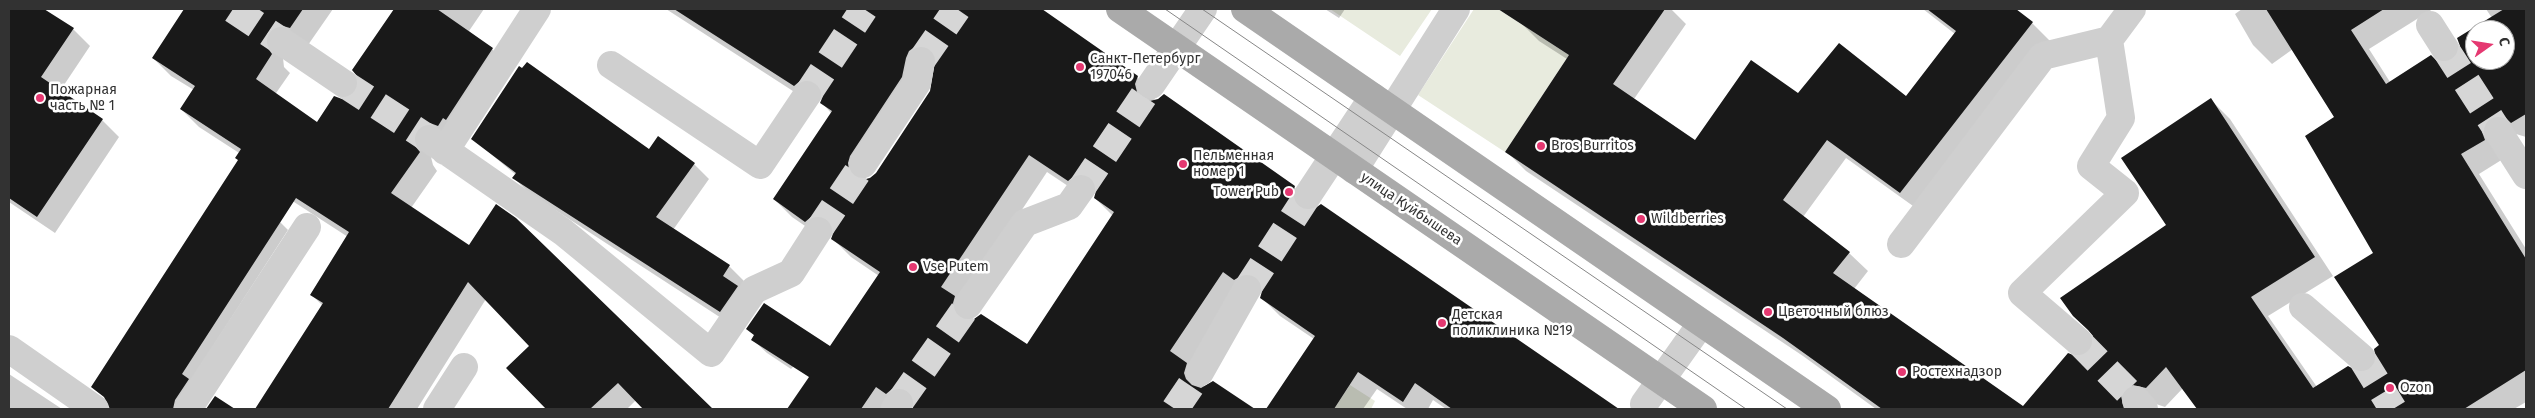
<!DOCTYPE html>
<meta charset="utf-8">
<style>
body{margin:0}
#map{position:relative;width:2535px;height:418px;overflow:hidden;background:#fff;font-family:"Fira Sans",sans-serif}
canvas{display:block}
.frame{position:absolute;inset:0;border:10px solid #323232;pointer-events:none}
.north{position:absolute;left:2465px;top:20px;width:50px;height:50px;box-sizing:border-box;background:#fff;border:1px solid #adadad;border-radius:50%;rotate:77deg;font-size:14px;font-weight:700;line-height:20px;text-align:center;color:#323232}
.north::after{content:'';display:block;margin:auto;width:18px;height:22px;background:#e53871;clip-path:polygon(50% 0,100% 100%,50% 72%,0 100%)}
</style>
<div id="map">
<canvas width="2535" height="418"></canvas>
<div class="frame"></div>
<div class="north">С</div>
</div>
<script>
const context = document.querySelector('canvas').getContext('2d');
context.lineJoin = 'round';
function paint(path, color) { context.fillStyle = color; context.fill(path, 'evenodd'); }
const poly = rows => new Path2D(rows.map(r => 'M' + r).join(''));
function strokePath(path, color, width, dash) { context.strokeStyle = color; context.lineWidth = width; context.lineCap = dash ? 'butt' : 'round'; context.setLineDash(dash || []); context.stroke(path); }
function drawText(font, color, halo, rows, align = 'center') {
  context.font = font + ' "Fira Sans",sans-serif'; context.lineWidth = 5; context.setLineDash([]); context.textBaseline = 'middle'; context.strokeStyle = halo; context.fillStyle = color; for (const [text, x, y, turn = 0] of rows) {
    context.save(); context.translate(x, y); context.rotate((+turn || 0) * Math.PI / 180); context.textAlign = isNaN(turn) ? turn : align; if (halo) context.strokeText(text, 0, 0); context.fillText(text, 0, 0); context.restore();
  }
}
paint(poly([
 [1330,9,1432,9,1400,56],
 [1474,9,1498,9,1569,55,1505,152,1418,95],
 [1350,385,1375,401,1371,409,1334,409]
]), '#e8ebde');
paint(poly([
 [9,9,42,9,73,29,90,46,60,91,102,120,119,137,55,233,9,202],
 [186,9,333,9,308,45,283,58,284,67,290,73,274,96,250,160,199,127,181,109,194,90,171,76,153,58],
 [395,9,484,9,469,31,492,49,510,67,431,157,433,165,437,171,411,208,470,247,515,219,712,409,645,409,636,400,627,409,548,409,507,368,531,346,486,299,417,409,256,409,323,306,311,294,348,237,294,202,276,184,342,100,350,98,357,93,360,84,358,75,353,70],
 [666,9,1039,9,1137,77,1156,95,1154,101,1294,187,1312,205,1311,211,1321,206,1617,409,1446,409,1433,400,1428,409,1407,409,1377,389,1363,409,1267,409,1314,339,1280,316,1261,297,1263,292,1253,298,1203,388,1213,382,1252,409,914,409,915,406,891,409,789,409,879,276,851,257,833,239,834,234,824,239,792,217,774,199,832,114,822,103,823,98,813,104],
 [935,64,938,64,931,92,877,174,865,180,927,69],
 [1047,172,1086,198,1097,192,1095,198,1113,216,1027,346,971,321,972,315,960,303],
 [1325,9,1345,9,1339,18],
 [1529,9,1671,9,1686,24,1634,99,1696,142,1798,95,1906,98,1955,34,1923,9,2014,9,2032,23,2051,42,1920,211,1846,158,1803,217,1849,253,1868,271,1854,289,2023,408,2075,358,2083,357,2090,352,2168,225,2211,100,2230,119,2333,276,2268,316,2317,387,2357,373,2366,373,2373,368,2381,346,2375,253,2336,117,2293,49,2272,64,2253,45,2235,14,2242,9,2433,9,2369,49,2390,82,2437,62,2445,64,2453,61,2459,54,2461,46,2459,39,2492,18,2486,9,2526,9,2526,137,2516,134,2509,136,2503,159,2479,174,2526,249,2526,402,2514,409,2199,409,2183,388,2165,407,2153,403,2143,409,1876,409,1803,356,1526,171,1507,152,1567,59,1539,41,1520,22],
 [2475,30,2505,30,2505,60,2475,60],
 [658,138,694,164,709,179,673,230,729,266,744,281,739,289,735,327,529,193,514,178,516,175,473,139,649,151],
 [280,222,288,230,190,382,182,409,165,409,113,376],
 [748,329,816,343,791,369,767,353,753,340,755,336],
 [9,374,62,409,9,409]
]), '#0003');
paint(poly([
 [9,9,44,9,74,28,41,77,103,119,37,217,9,198],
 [184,9,303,9,290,28,283,26,275,27,268,33,266,39,267,47,272,54,256,79,317,122,334,96,342,99,349,97,356,92,359,84,357,76,352,70,394,9,437,9,493,48,446,120,443,118,438,126,430,123,423,125,416,130,413,138,415,146,420,152,391,193,469,245,496,204,516,218,713,409,643,409,618,383,590,409,546,409,506,368,529,346,468,282,388,409,255,409,323,303,310,295,349,232,296,198,182,374,189,379,175,400,173,409,110,409,104,397,91,387,238,160,235,158,241,149,180,109,195,86,152,58],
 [674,9,1042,9,1138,76,1135,84,1137,92,1142,98,1150,101,1158,99,1164,94,1295,186,1292,195,1294,202,1299,208,1308,211,1314,209,1321,204,1619,409,1452,409,1415,383,1403,402,1358,372,1334,409,1266,409,1315,336,1260,298,1263,288,1261,282,1255,276,1246,273,1234,280,1223,272,1170,351,1187,363,1184,373,1186,379,1192,385,1201,388,1213,381,1255,409,913,409,913,396,907,390,900,387,892,389,886,394,876,387,861,409,787,409,809,377,751,340,754,335,746,329,764,303,830,346,880,272,831,239,834,231,832,223,827,218,818,215,811,217,805,222,773,199,832,111,820,103,823,96,821,88,815,82,808,79,800,81,794,86],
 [916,46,924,46,931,49,936,56,930,91,876,173,870,178,862,180,855,177,849,170,848,163,850,156,902,77,906,58,909,51],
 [1029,155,1068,181,1075,175,1083,174,1090,176,1095,183,1096,191,1094,198,1114,212,1027,344,981,314,974,319,967,321,960,318,954,311,953,303,955,296,941,287],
 [1498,9,1665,9,1613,84,1695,140,1751,60,1798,93,1839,43,1906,96,1956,31,1927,9,2016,9,2033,22,1900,193,1827,140,1783,200,1850,252,1833,273,2023,406,2068,353,2076,356,2083,356,2090,352,2093,344,2093,336,2088,330,2073,316,2060,298,2166,225,2121,158,2211,98,2315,257,2251,297,2313,388,2348,366,2359,372,2367,372,2372,368,2376,359,2374,349,2379,345,2334,277,2373,253,2305,136,2334,117,2266,9,2384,9,2351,30,2386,84,2431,55,2437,61,2445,63,2452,60,2458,54,2460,46,2457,38,2504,9,2526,9,2526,114,2511,123,2505,117,2497,115,2490,118,2484,124,2482,132,2485,140,2461,154,2526,259,2526,370,2464,409,2197,409,2166,367,2146,388,2133,385,2125,389,2121,396,2124,409,1882,409,1783,338,1505,152,1569,55],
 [2475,30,2505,30,2505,60,2475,60],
 [527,62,649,149,658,136,695,163,656,217,730,265,723,276,738,286,720,312,512,178,516,173,471,139,519,66,522,68],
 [215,396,235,409,206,409]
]), '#191919');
strokePath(poly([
 [233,9,281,41],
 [2444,47,2498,131],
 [921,61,957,9],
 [343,83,429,139],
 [807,95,864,9],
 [1081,189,1151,85],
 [818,231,863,164],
 [1247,289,1308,195],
 [2078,341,2136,400],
 [2361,357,2393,409],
 [899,403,968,305],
 [1175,409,1200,372]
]), '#d6d6d6', 28, [28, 14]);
strokePath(poly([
 [2430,25,2444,47],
 [281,41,343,83],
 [611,65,760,165,807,95],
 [1151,85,1203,9],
 [2498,131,2526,175],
 [429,139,563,232,711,353,754,290,791,273,818,231],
 [445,151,537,9],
 [863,164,917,83,921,61],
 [1354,170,1456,9],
 [1308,195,1373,97],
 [1901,244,2043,56,2109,40],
 [968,305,1025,223,1069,206,1081,189],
 [2303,307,2361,357],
 [2078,341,2022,293,2125,193,2091,166,2121,118,2109,40,2132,9],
 [9,349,95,409],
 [1200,372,1247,289],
 [2136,400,2144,409],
 [1644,404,1701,324],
 [188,409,307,227],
 [437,409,464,367],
 [895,409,899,403]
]), '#cfcfcf', 28);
strokePath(poly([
 [1120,9,1703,409],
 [1245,9,1827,409]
]), '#aaa', 28);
strokePath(poly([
 [1165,9,1746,409],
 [1202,9,1787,409]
]), '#878787', 1);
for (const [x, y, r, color] of [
 [1080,67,5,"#e53871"],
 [40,98,5,"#e53871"],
 [1541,146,5,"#e53871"],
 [1183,164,5,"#e53871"],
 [1289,192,5,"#e53871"],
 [1641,219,5,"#e53871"],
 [913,267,5,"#e53871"],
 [1768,312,5,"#e53871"],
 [1442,323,5,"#e53871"],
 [1902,372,5,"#e53871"],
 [2390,388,5,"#e53871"]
]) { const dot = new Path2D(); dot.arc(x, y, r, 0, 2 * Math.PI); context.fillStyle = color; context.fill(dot); strokePath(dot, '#fff', 2); }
drawText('14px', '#323232', '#fff', [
 ["Санкт-Петербург",1090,59],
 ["197046",1090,75],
 ["Пожарная",50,90],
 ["часть № 1",50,106],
 ["Bros Burritos",1551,146],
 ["Пельменная",1193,156],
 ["номер 1",1193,172],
 ["Tower Pub",1279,192,"right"],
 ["Wildberries",1651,219],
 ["Vse Putem",923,267],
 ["Цветочный блюз",1778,312],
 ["Детская",1452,315],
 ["поликлиника №19",1452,331],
 ["Ростехнадзор",1912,372],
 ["Ozon",2400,388]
], 'left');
drawText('14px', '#323232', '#fff', [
 ["улица Куйбышева",1411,209,34]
]);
</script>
